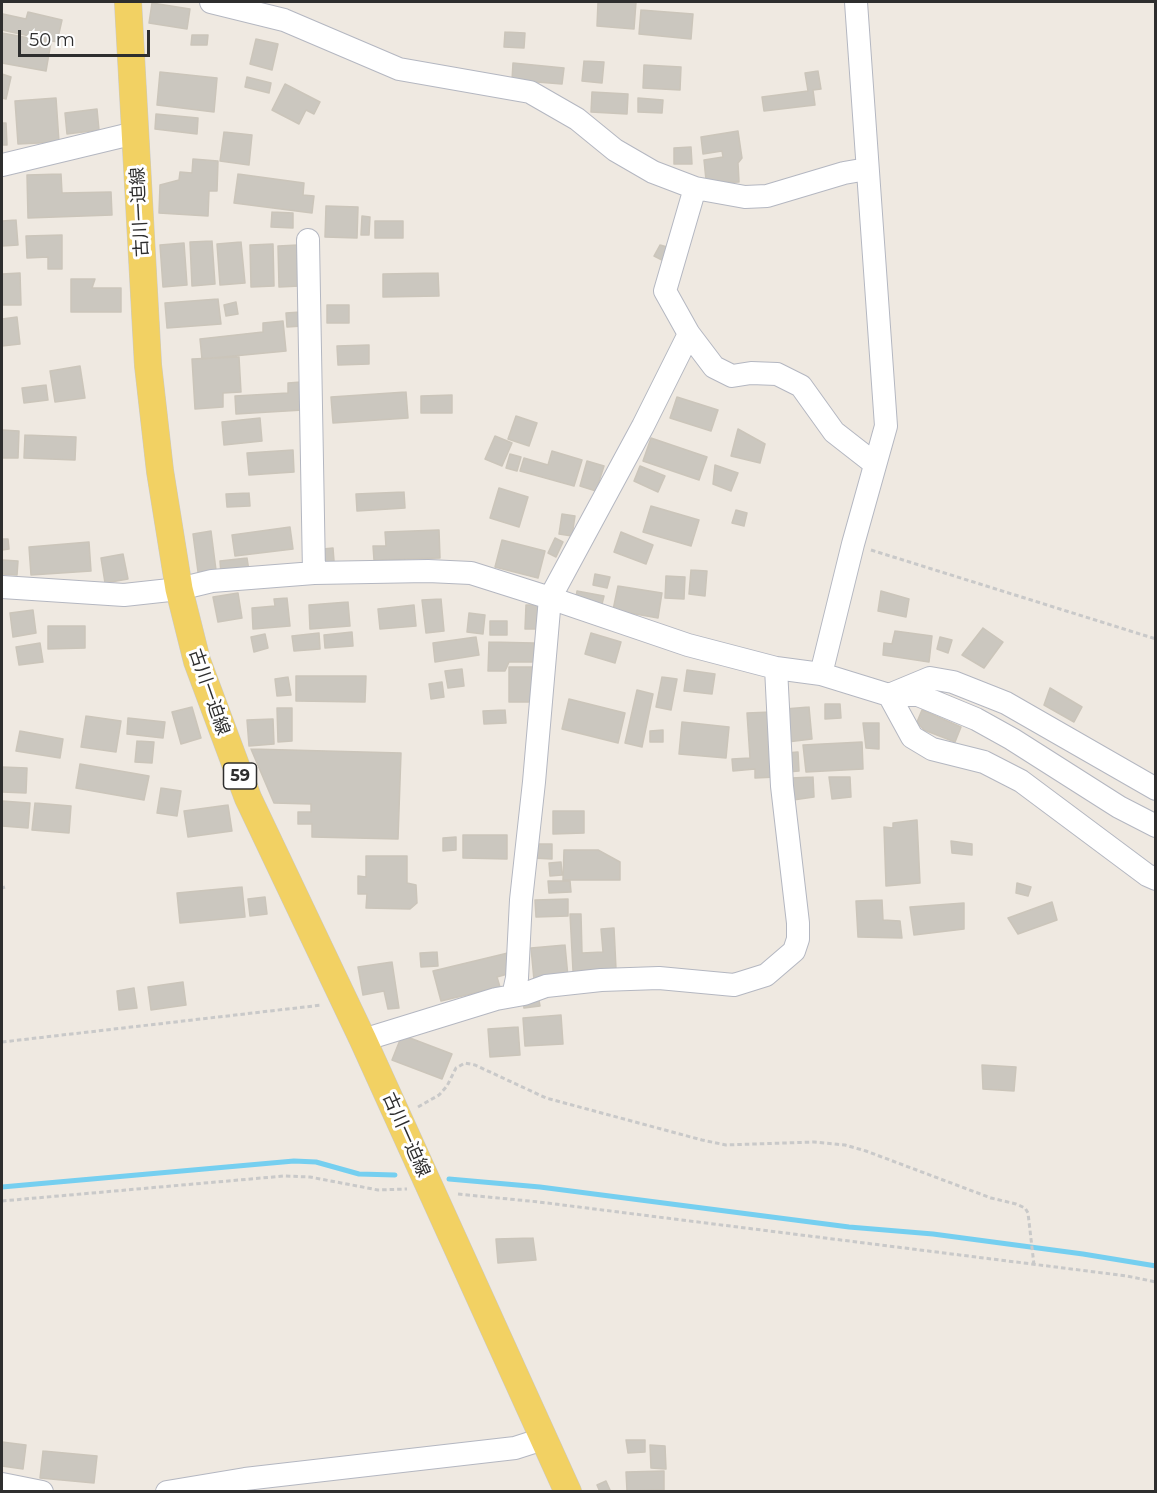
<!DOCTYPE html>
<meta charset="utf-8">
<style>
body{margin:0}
#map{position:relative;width:1157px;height:1493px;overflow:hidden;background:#efe9e1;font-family:Montserrat,sans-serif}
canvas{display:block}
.frame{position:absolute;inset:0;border:3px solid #2e2e2e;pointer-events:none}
.scale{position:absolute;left:18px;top:30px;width:132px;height:27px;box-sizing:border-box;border:3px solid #2e2e2e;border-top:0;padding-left:8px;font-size:18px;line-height:21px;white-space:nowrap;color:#2e2e2e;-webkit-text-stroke:4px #fff;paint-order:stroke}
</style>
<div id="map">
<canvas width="1157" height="1493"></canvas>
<div class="frame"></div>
<div class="scale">50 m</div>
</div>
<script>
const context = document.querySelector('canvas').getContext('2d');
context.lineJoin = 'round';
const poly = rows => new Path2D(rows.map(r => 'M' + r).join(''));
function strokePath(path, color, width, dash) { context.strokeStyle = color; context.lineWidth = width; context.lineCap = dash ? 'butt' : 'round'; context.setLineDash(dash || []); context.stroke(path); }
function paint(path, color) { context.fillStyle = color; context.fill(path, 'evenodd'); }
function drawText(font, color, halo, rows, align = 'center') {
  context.font = font + ' Montserrat,"Noto Sans JP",sans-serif'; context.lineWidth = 6; context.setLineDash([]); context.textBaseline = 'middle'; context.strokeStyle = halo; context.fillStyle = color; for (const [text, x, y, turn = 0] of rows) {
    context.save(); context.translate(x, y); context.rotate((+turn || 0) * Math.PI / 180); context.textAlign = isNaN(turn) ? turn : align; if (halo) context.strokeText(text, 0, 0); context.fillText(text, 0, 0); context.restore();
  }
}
strokePath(poly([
 [449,1179,540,1187,849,1227,933,1234,1083,1254,1156,1266],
 [2,1187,294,1161,316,1162,359,1174,395,1175]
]), '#75cff0', 5);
const building = poly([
 [598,2,636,2,634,29,597,26,598,2],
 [152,3,190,9,187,29,149,23,152,3],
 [641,10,693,14,691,39,639,34,641,10],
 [28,12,62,20,57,42,2,30,3,14,26,19,28,12],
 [505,32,525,33,524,48,504,47,505,32],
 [2,33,51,42,46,71,2,63,2,33],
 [192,35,208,35,207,45,191,45,192,35],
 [256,39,278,44,272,70,250,64,256,39],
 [584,61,604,62,602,83,582,81,584,61],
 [513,63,564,68,562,84,512,80,513,63],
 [644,65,681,67,680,90,643,88,644,65],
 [818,71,821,89,813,90,815,105,764,111,762,97,808,91,805,73,818,71],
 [160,72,217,78,214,112,157,105,160,72],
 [2,74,11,77,6,99,2,98,2,74],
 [247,77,271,83,269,93,245,87,247,77],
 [285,84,320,102,314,114,306,110,299,124,272,110,285,84],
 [592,92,628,94,627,114,591,112,592,92],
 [56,98,59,142,18,144,15,101,56,98],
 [638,98,663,100,662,113,638,112,638,98],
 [97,109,99,130,67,134,65,113,97,109],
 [156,114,198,118,197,134,155,129,156,114],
 [2,123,6,123,7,145,2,145,2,123],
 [738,131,742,158,738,163,739,182,714,183,706,180,704,160,723,157,722,151,703,154,701,137,738,131],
 [224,132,252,135,249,165,220,161,224,132],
 [691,147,692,164,674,164,674,148,691,147],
 [193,159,218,161,217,191,209,191,208,216,159,213,160,185,179,180,180,172,192,173,193,159],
 [61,174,62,193,111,192,112,215,28,218,27,175,61,174],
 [238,174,304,183,303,195,314,196,312,213,234,203,238,174],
 [326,206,358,207,357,238,325,237,326,206],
 [272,212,293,213,293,228,271,227,272,212],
 [362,216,370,217,369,235,361,235,362,216],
 [16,220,18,245,2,246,2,221,16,220],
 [375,221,403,221,403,238,375,238,375,221],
 [62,235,62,269,48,269,48,257,27,258,26,236,62,235],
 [212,241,215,284,192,286,190,242,212,241],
 [241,242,245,283,220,285,217,244,241,242],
 [184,243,187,285,163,287,160,245,184,243],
 [273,244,274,286,251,287,250,245,273,244],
 [298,245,300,286,279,287,278,246,298,245],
 [660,245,671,248,664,261,654,256,660,245],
 [20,273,21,305,2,305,2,274,20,273],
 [438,273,439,296,383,297,383,274,438,273],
 [71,279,95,279,92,288,121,288,121,312,71,312,71,279],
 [218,299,221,324,167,328,165,303,218,299],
 [236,302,238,314,226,316,224,305,236,302],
 [327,305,349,305,349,323,327,323,327,305],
 [301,312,302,326,287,327,286,313,301,312],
 [17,317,20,344,2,346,2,319,17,317],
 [283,321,286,351,202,359,200,339,263,332,263,323,283,321],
 [369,345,369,364,338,365,337,346,369,345],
 [239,357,241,392,223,393,223,407,195,409,192,359,239,357],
 [80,366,85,398,55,402,50,371,80,366],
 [301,382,303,410,236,414,235,396,288,393,288,383,301,382],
 [46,385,48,400,24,403,22,388,46,385],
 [406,392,408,418,333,423,331,397,406,392],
 [452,395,452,413,421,413,421,396,452,395],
 [677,397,718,410,711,431,670,418,677,397],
 [516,416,537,423,529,446,508,439,516,416],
 [260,418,262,441,224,445,222,422,260,418],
 [738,429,765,444,760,463,731,456,738,429],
 [2,430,19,431,18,458,2,458,2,430],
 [25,435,76,437,75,460,24,458,25,435],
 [495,436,512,443,502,466,485,459,495,436],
 [651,438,707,457,699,480,643,461,651,438],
 [293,450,294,472,249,475,247,453,293,450],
 [552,451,582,460,574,486,520,471,524,458,548,465,552,451],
 [510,454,521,457,517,471,506,468,510,454],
 [587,461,604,466,596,491,580,486,587,461],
 [715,465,738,473,731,491,713,484,715,465],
 [640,466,665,476,658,492,634,481,640,466],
 [499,488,528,497,519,527,490,518,499,488],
 [404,492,405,508,357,511,356,494,404,492],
 [249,493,250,506,227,507,226,494,249,493],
 [651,506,699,520,691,546,643,532,651,506],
 [736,510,747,513,744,526,732,523,736,510],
 [562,514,575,516,572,536,559,534,562,514],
 [290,527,293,549,235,556,232,535,290,527],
 [439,530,440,558,374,560,373,546,386,546,385,532,439,530],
 [211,531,216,570,198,572,193,534,211,531],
 [621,532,653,545,646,564,614,552,621,532],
 [555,538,563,542,556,557,548,553,555,538],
 [2,539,8,539,9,549,2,550,2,539],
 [502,540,545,551,538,578,495,567,502,540],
 [89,542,91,571,31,575,29,547,89,542],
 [333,548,334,561,324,562,323,549,333,548],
 [123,554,128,579,105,583,101,558,123,554],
 [247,558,249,571,221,574,220,561,247,558],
 [2,560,18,561,17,575,2,574,2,560],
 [691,570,707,571,705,596,689,594,691,570],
 [595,574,610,577,607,588,593,585,595,574],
 [666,576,685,577,684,599,665,598,666,576],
 [618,586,662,593,658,618,613,610,618,586],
 [577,591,604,596,601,608,575,603,577,591],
 [881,591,909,599,906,617,878,611,881,591],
 [238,593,242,618,218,622,213,597,238,593],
 [287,598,290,626,253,629,252,608,275,606,274,599,287,598],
 [441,599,444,631,426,633,422,600,441,599],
 [348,602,350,626,310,629,309,605,348,602],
 [414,605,416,626,380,629,378,609,414,605],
 [526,605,542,605,541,629,525,629,526,605],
 [33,610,36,633,13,637,10,613,33,610],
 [469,613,485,615,483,634,467,632,469,613],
 [490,621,507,621,507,635,490,635,490,621],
 [48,626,85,626,85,648,48,649,48,626],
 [983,628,1003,642,984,668,962,655,983,628],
 [895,631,932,636,929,662,883,655,884,643,892,644,895,631],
 [352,632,353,646,325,648,324,635,352,632],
 [319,633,320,649,294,651,292,636,319,633],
 [591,633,621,642,615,663,585,654,591,633],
 [265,634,268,648,254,652,251,637,265,634],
 [476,637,479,655,435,662,433,643,476,637],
 [940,637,952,640,948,653,937,649,940,637],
 [489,642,534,643,534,662,509,662,505,671,488,671,489,642],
 [40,643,43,662,19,665,16,647,40,643],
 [509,667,532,667,532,702,509,702,509,667],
 [462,669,464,686,448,688,445,671,462,669],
 [687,670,715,674,712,694,684,691,687,670],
 [296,676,366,676,365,702,296,701,296,676],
 [288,677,291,695,277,696,275,679,288,677],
 [662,677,677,679,671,710,656,707,662,677],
 [442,682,444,697,431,699,429,684,442,682],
 [1050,688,1082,707,1074,722,1044,705,1050,688],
 [637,690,653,694,642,747,625,743,637,690],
 [569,699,625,713,618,743,562,729,569,699],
 [825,704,840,704,841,718,825,719,825,704],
 [192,707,201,738,181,744,172,712,192,707],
 [809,707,812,739,787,742,785,709,809,707],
 [277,708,292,708,292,741,278,742,277,708],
 [505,710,506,723,484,724,483,711,505,710],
 [922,710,961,727,955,742,924,730,917,722,922,710],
 [772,712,776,777,755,778,755,769,733,771,732,759,750,758,747,713,772,712],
 [86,716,121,721,116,752,81,747,86,716],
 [128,718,165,722,163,738,127,734,128,718],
 [273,719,274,744,249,746,247,720,273,719],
 [682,722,729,727,726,758,679,754,682,722],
 [863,723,879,723,879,749,866,748,863,723],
 [663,730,663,742,650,742,650,731,663,730],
 [20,731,63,739,60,758,16,751,20,731],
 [137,741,154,742,152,763,135,762,137,741],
 [862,742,863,769,806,772,803,745,862,742],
 [251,749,401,753,398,839,312,837,312,824,298,824,298,812,311,812,311,804,274,803,251,749],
 [798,752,799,771,787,772,785,753,798,752],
 [80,764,149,776,144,800,76,788,80,764],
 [2,767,27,768,26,793,2,792,2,767],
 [813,777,814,797,793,800,791,778,813,777],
 [829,777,850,777,851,797,832,799,829,777],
 [161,788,181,791,177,816,157,813,161,788],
 [2,801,30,803,28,828,2,826,2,801],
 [35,803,71,806,69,833,32,830,35,803],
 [228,805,232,831,188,837,184,811,228,805],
 [553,811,584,811,584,833,553,834,553,811],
 [917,820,920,883,886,886,884,827,893,828,893,823,917,820],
 [463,835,507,835,507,859,463,858,463,835],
 [456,837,456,850,443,851,443,838,456,837],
 [951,841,972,844,972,855,952,853,951,841],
 [532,844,552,844,552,859,532,858,532,844],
 [564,850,598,850,620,862,620,880,563,880,564,850],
 [366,856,407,856,407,883,416,885,417,903,410,909,366,908,367,894,358,894,358,876,366,877,366,856],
 [561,862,562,875,550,876,549,863,561,862],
 [548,881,570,881,571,892,549,893,548,881],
 [1017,883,1031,887,1028,896,1016,893,1017,883],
 [242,887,245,917,180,923,177,893,242,887],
 [265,897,267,914,250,916,248,899,265,897],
 [568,899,568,916,536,917,535,900,568,899],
 [882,900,883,920,900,921,902,938,858,937,856,901,882,900],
 [1052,902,1057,920,1018,934,1008,918,1052,902],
 [964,903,964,929,914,935,910,907,964,903],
 [570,914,581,914,582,953,603,952,601,929,614,928,616,969,573,971,570,914],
 [565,945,568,977,534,980,531,948,565,945],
 [437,952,438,966,421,967,420,953,437,952],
 [512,952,511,973,497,977,500,987,441,1001,433,971,512,952],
 [392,962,399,1008,388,1009,384,991,363,995,358,967,392,962],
 [183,982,186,1005,151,1010,148,987,183,982],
 [134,988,137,1008,119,1010,117,991,134,988],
 [538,995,540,1006,524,1008,522,997,538,995],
 [561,1015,563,1044,525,1046,523,1018,561,1015],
 [518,1027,520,1055,490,1057,488,1029,518,1027],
 [402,1035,452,1054,442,1079,392,1060,402,1035],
 [982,1065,1016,1067,1014,1091,983,1089,982,1065],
 [533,1238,536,1260,498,1263,496,1239,533,1238],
 [626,1440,645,1440,645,1452,628,1453,626,1440],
 [2,1442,26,1445,23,1469,2,1466,2,1442],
 [650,1445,665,1446,666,1469,651,1468,650,1445],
 [43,1451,97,1456,94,1483,40,1478,43,1451],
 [664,1471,664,1490,627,1491,626,1472,664,1471],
 [606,1481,610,1490,600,1492,597,1485,606,1481]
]);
paint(building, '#cbc7bf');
strokePath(building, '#cbc5ba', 1.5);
const minor = poly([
 [211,2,284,20,399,69,530,92,577,119,615,150,653,172,695,188,745,197,767,196,844,173,867,169],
 [2,165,135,133],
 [695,188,665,291,689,334,714,367,732,376,751,373,777,374,801,386,834,432,875,464],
 [308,240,314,573],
 [2,587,124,595,179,589,212,581,314,573,428,571,471,573,550,598,688,645,776,668,821,674,889,695,918,695,976,719,1012,739,1119,807,1156,826],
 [821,674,853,544,886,426,856,2],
 [1156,789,1006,703,953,682,930,678,889,695,912,737,932,749,984,762,1021,781,1147,875,1156,879],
 [513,996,517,978,521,900,534,782,550,598,643,426,689,334],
 [363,1040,496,999,524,994,546,986,601,980,659,978,734,985,766,975,794,951,798,939,798,923,782,786,776,668],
 [2,1484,42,1492],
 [167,1492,245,1479,515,1448,543,1439]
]);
const major = poly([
 [128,2,148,365,160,471,179,589,197,661,248,798,363,1040,568,1492]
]);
strokePath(minor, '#b4b7c1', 24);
strokePath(major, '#c9c9c9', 28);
strokePath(poly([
 [871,550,1156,639],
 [2,888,5,887],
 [2,1042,322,1005],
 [418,1107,439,1095,447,1086,456,1068,465,1063,475,1065,546,1098,702,1140,726,1145,814,1142,845,1145,866,1151,991,1198,1016,1204,1025,1208,1028,1213,1034,1265],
 [458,1194,539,1202,1127,1276,1156,1282],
 [2,1201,284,1176,310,1177,378,1190,407,1189]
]), '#c9c9c9', 3, [4.5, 3]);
strokePath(minor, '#fff', 22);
strokePath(major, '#f2d163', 27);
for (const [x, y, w] of [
 [240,776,33]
]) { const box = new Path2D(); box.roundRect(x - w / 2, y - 13, w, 26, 4.5); context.fillStyle = '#fff'; context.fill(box); strokePath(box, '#2e2e2e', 1.5); }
drawText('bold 16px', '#2e2e2e', null, [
 ["59",240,776]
]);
drawText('18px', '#2e2e2e', '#fff', [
 ["古川一迫線",140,212,-93],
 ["古川一迫線",209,692,71],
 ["古川一迫線",406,1135,66]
]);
</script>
